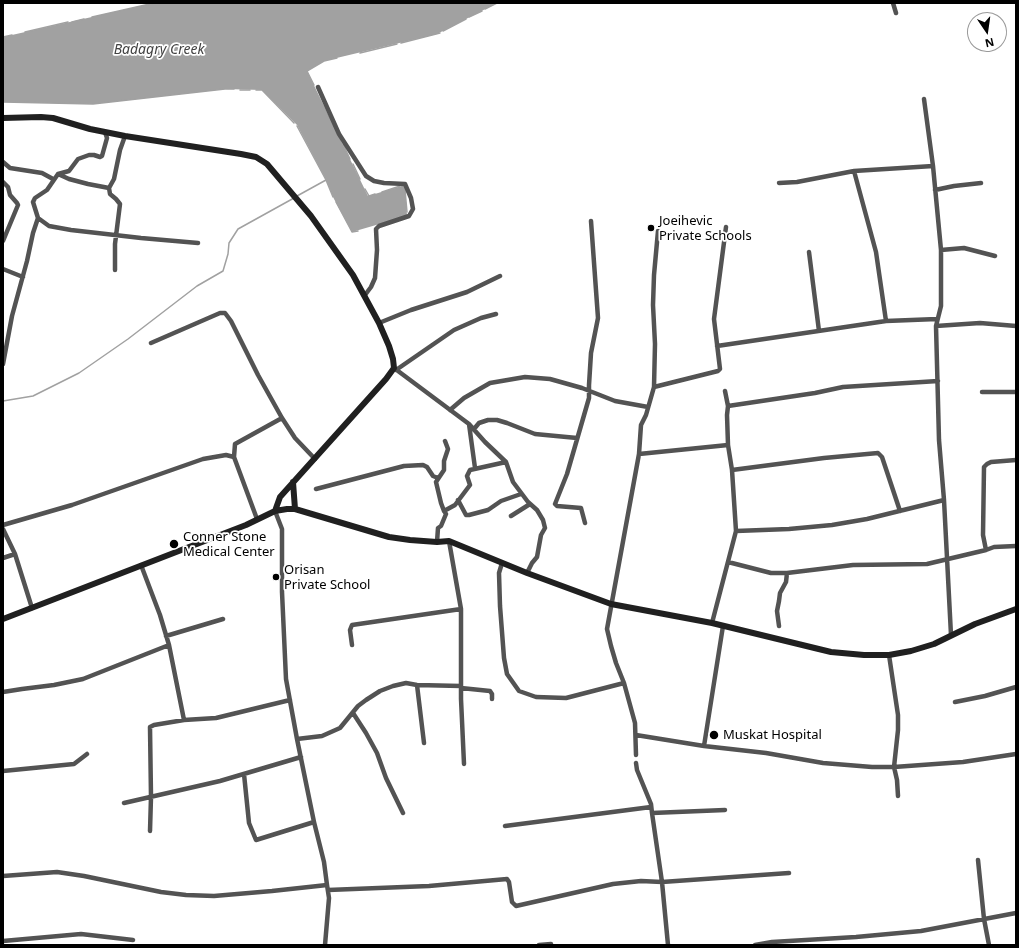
<!DOCTYPE html>
<style>
body{margin:0}
#map{position:relative;width:1019px;height:948px;overflow:hidden;background:#fff;font-family:"Noto Sans",sans-serif}
canvas{display:block}
.frame{position:absolute;inset:0;border:4px solid #000;pointer-events:none}
.north{position:absolute;left:967px;top:12px;width:40px;height:40px;box-sizing:border-box;background:#fff;border:1px solid #999;border-radius:50%;rotate:167deg;font-size:11px;font-weight:700;line-height:16px;text-align:center;color:#000}
.north::after{content:'';display:block;margin:auto;width:14px;height:18px;background:#000;clip-path:polygon(50% 0,100% 100%,50% 72%,0 100%)}
</style>
<div id="map">
<canvas width="1019" height="948"></canvas>
<div class="frame"></div>
<div class="north">N</div>
</div>
<script>
const context = document.querySelector('canvas').getContext('2d');
context.lineJoin = 'round';
function paint(path, color) { context.fillStyle = color; context.fill(path, 'evenodd'); }
const poly = rows => new Path2D(rows.map(r => 'M' + r).join(''));
function strokePath(path, color, width, dash) { context.strokeStyle = color; context.lineWidth = width; context.lineCap = dash ? 'butt' : 'round'; context.setLineDash(dash || []); context.stroke(path); }
function drawText(font, color, halo, rows, align = 'center') {
  context.font = font + ' "Noto Sans",sans-serif'; context.lineWidth = 3.5; context.setLineDash([]); context.textBaseline = 'middle'; context.strokeStyle = halo; context.fillStyle = color; for (const [text, x, y, turn = 0] of rows) {
    context.save(); context.translate(x, y); context.rotate((+turn || 0) * Math.PI / 180); context.textAlign = isNaN(turn) ? turn : align; if (halo) context.strokeText(text, 0, 0); context.fillText(text, 0, 0); context.restore();
  }
}
paint(poly([
 [154,3,497,3,437,34,324,61,307,71,368,196,405,185,407,216,352,232,334,199,326,180,297,125,262,90,225,89,93,104,3,102,3,37]
]), '#a1a1a1');
strokePath(poly([
 [485,9,497,3],
 [92,17,154,3],
 [469,17,482,11],
 [72,22,84,19],
 [443,31,466,19],
 [25,32,68,22],
 [3,37,12,35],
 [401,43,440,33],
 [360,53,397,44],
 [314,85,307,71,324,61,337,58],
 [240,90,250,90],
 [256,90,262,90,294,123],
 [3,102,93,104,225,89,234,89],
 [297,126,326,180,333,197],
 [343,144,350,159],
 [353,164,360,179],
 [365,189,369,196,375,194],
 [405,190,407,212],
 [382,192,400,186],
 [297,196,326,180],
 [336,202,352,232,358,231],
 [3,401,33,396,79,373,128,339,197,286,223,271,228,254,229,243,238,229,294,198]
]), '#a1a1a1', 1.5);
strokePath(poly([
 [893,3,896,13],
 [318,87,339,134,366,176,374,181,384,183,405,184,411,198,413,209,409,216,379,226,376,229,377,250,375,278,371,287,365,295],
 [924,99,933,166,941,250,941,306,936,326,939,440,944,500,951,635],
 [3,162,10,168,42,173,53,179],
 [854,171,876,252,886,321],
 [58,174,69,179,88,184,109,188],
 [3,182,8,187,10,195,17,203,18,205,3,241],
 [779,183,797,182,854,171,933,166],
 [935,190,954,186,981,183],
 [38,218,33,202,35,198,47,190,58,174,69,171,78,159,89,155,94,155,100,157,102,156,107,138,105,132],
 [941,250,964,248,995,256],
 [809,252,819,331],
 [3,269,23,277],
 [115,270,115,244,120,204,116,199,110,194,109,188,114,179,120,150,125,136],
 [379,323,411,310,467,292,500,276],
 [936,326,980,323,1016,326],
 [151,343,220,313,225,313,231,321,258,375,282,418,295,438,315,459],
 [717,346,886,321,937,319],
 [3,364,12,316,27,261,33,233,38,218,49,226,71,230,141,238,198,243],
 [394,368,469,424,485,442,506,462,513,482,528,502,537,510,543,520,545,528,541,535,537,557,532,563,527,573],
 [396,370,454,330,481,318,496,314],
 [654,387,718,371,720,369,714,319,726,227],
 [982,392,1016,392],
 [728,406,815,393,843,387,938,381],
 [450,410,464,398,490,383,525,377,550,379,582,388,615,401,648,407],
 [469,424,475,468],
 [474,429,479,423,488,420,497,420,507,423,535,434,577,438],
 [639,454,728,445],
 [234,457,235,444,282,418],
 [1016,460,991,462,987,464,984,467,983,535,986,550,994,547,1016,546],
 [732,470,824,458,878,453,882,457,900,511],
 [316,489,404,466,423,465,427,467,433,476,438,478],
 [458,500,466,515,469,515,488,510,501,501,521,494],
 [275,511,282,529,282,592,286,679,297,739,314,822,324,862,327,885,329,898,325,945],
 [444,511,441,503,436,482,444,470,444,461,448,449,445,441],
 [511,516,530,504],
 [585,523,581,508,557,506,555,504,567,474,589,398,589,385,591,353,598,318,591,221],
 [3,525,72,505,203,459,226,455,234,457,257,519],
 [3,529,15,554,32,608],
 [736,531,789,529,832,525,867,519,944,500],
 [449,541,461,609,461,699,464,764],
 [437,542,438,528,441,526,446,514,444,511,455,505,470,485,467,476,470,470,506,462],
 [3,558,15,554],
 [728,562,771,573,787,573,853,565,927,564,986,550],
 [502,563,499,573,500,606,504,658,507,674,519,691,536,697,566,698,624,683],
 [141,565,160,615,169,645,184,720],
 [712,623,736,531,732,470,728,445,727,415,728,406,725,391],
 [779,626,777,611,779,601,780,593,786,582,787,573],
 [166,636,223,619],
 [352,645,350,630,352,625,461,609],
 [889,655,898,715,898,730,894,767,897,780,898,796],
 [417,685,424,743],
 [461,688,490,691,492,694,492,699],
 [3,692,22,689,54,685,83,679,169,645],
 [955,702,985,696,1016,687],
 [353,713,366,733,377,753,386,778,403,813],
 [636,735,704,746,766,753,823,763,872,767,894,767,963,762,1016,754],
 [297,739,322,736,340,728,358,706,366,700,380,691,393,686,406,683,417,685,461,686],
 [704,746,723,626],
 [636,755,635,723,624,683,616,663,611,646,607,629,639,454,641,425,646,415,654,387,655,344,653,305,654,275,658,231],
 [636,763,637,770,651,804,652,813,662,882,668,945],
 [3,771,74,764,87,754],
 [244,774,249,823,256,840,314,822],
 [124,803,220,781,301,757],
 [652,813,725,810],
 [505,826,651,807],
 [150,831,151,797,150,727,154,725,184,720,216,718,290,700],
 [978,860,984,919,989,945],
 [3,876,57,872,84,876,161,892,186,895,214,896,272,891,327,885],
 [328,890,429,886,507,879,509,882,512,902,516,906,613,884,641,881,662,882,789,873],
 [3,941,81,934,133,940],
 [539,945,551,944],
 [755,945,772,942,856,937,921,931,1016,913]
]), '#535353', 4.5);
strokePath(poly([
 [3,118,41,117,53,118,90,129,125,136,241,154,256,157,267,164,311,216,353,275,379,323,389,346,393,359,394,368,386,379,280,497,275,511],
 [293,482,295,509],
 [3,619,246,525,275,511,287,509,295,509,389,537,410,540,437,542,449,541,527,573,611,604,712,623,831,652,864,655,889,655,911,651,934,644,975,624,1016,609]
]), '#202020', 6);
for (const [x, y, r, color] of [
 [651,228,4,"#000"],
 [174,544,5,"#000"],
 [276,577,4,"#000"],
 [714,735,5,"#000"]
]) { const dot = new Path2D(); dot.arc(x, y, r, 0, 2 * Math.PI); context.fillStyle = color; context.fill(dot); strokePath(dot, '#fff', 1.5); }
drawText('13px', '#000', '#fff', [
 ["Joeihevic",659,221],
 ["Private Schools",659,236],
 ["Conner Stone",183,537],
 ["Medical Center",183,552],
 ["Orisan",284,570],
 ["Private School",284,585],
 ["Muskat Hospital",723,735]
], 'left');
drawText('italic 14px', '#424242', '#fff', [
 ["Badagry Creek",159,50]
]);
</script>
